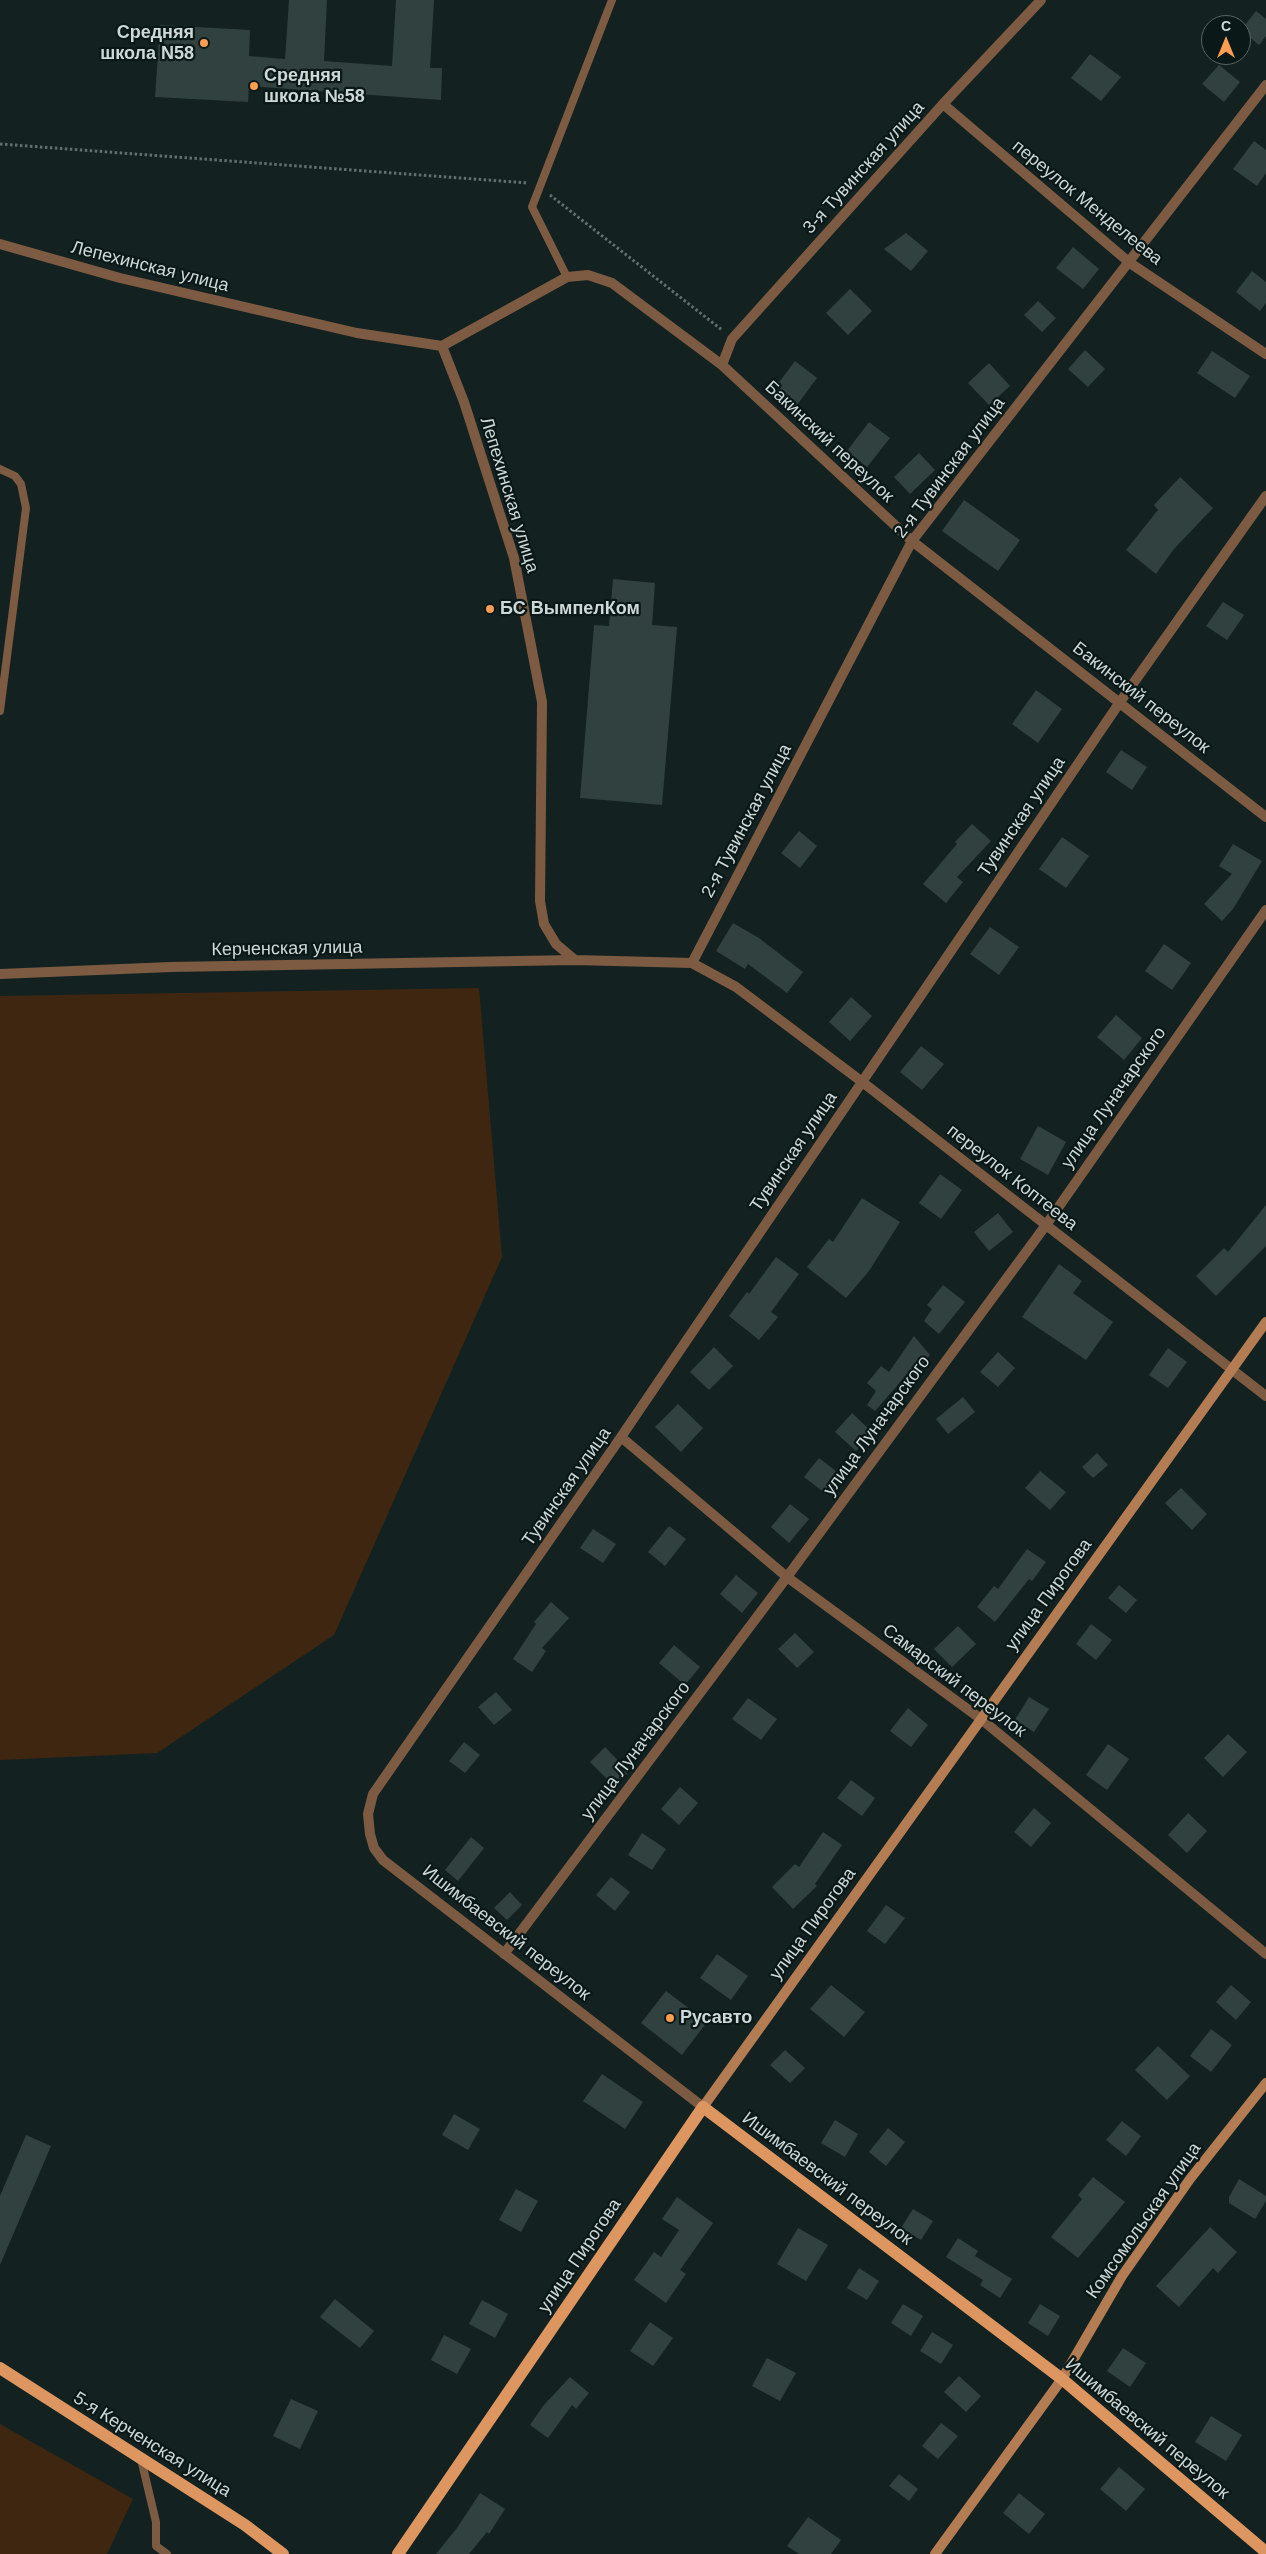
<!DOCTYPE html>
<meta charset="utf-8">
<style>
body{margin:0}
#map{position:relative;width:1266px;height:2554px;overflow:hidden;background:#132220;font-family:Arial,sans-serif}
canvas{display:block}
.north{position:absolute;left:1201px;top:15px;width:50px;height:50px;box-sizing:border-box;background:#0a1917;border:1px solid #586563;border-radius:50%;rotate:0deg;font-size:14px;font-weight:700;line-height:20px;text-align:center;color:#ced8d6}
.north::after{content:'';display:block;margin:auto;width:18px;height:22px;background:#fc9e52;clip-path:polygon(50% 0,100% 100%,50% 72%,0 100%)}
</style>
<div id="map">
<canvas width="1266" height="2554"></canvas>
<div class="north">С</div>
</div>
<script>
const context = document.querySelector('canvas').getContext('2d');
context.lineJoin = 'round';
function paint(path, color) { context.fillStyle = color; context.fill(path, 'evenodd'); }
const poly = rows => new Path2D(rows.map(r => 'M' + r).join(''));
function strokePath(path, color, width, dash) { context.strokeStyle = color; context.lineWidth = width; context.lineCap = dash ? 'butt' : 'round'; context.setLineDash(dash || []); context.stroke(path); }
function drawText(font, color, halo, rows, align = 'center') {
  context.font = font + ' Arial,sans-serif'; context.lineWidth = 4.5; context.setLineDash([]); context.textBaseline = 'middle'; context.strokeStyle = halo; context.fillStyle = color; for (const [text, x, y, turn = 0] of rows) {
    context.save(); context.translate(x, y); context.rotate((+turn || 0) * Math.PI / 180); context.textAlign = isNaN(turn) ? turn : align; if (halo) context.strokeText(text, 0, 0); context.fillText(text, 0, 0); context.restore();
  }
}
paint(poly([
 [479,988,502,1257,334,1635,157,1753,0,1760,0,996],
 [0,2424,133,2499,107,2554,0,2554]
]), '#3f2611');
paint(poly([
 [289,0,327,0,324,61,392,66,396,0,434,0,430,68,442,68,441,100,249,86,248,102,155,97,160,25,250,30,249,56,285,59],
 [1256,11,1266,19,1266,36,1259,45,1241,30],
 [1090,54,1121,77,1101,101,1071,78],
 [1219,65,1240,82,1224,102,1202,84],
 [1254,141,1266,150,1266,173,1257,186,1233,169],
 [906,233,928,251,911,271,884,249],
 [1073,247,1099,269,1083,289,1056,268],
 [1252,271,1266,282,1266,303,1260,311,1236,292],
 [850,289,872,311,848,335,826,313],
 [1038,301,1056,318,1042,332,1024,315],
 [1085,350,1105,369,1088,387,1068,369],
 [1212,351,1250,376,1235,398,1197,373],
 [795,361,817,378,797,405,774,389],
 [989,363,1010,386,989,405,968,383],
 [869,422,890,438,867,467,847,451],
 [919,453,935,470,910,494,894,477],
 [1180,477,1213,508,1173,550,1156,574,1126,550,1158,510,1154,505],
 [964,500,1020,540,998,571,942,531],
 [613,579,655,583,652,625,677,627,662,805,580,798,594,625,609,626],
 [1223,602,1244,615,1227,640,1206,626],
 [1036,690,1062,709,1038,743,1012,724],
 [1121,750,1147,767,1132,790,1106,772],
 [972,824,991,841,957,877,963,882,946,903,923,884,957,844,955,842],
 [799,831,817,846,800,868,781,853],
 [1062,837,1089,856,1066,888,1039,869],
 [1233,844,1262,861,1233,909,1222,921,1204,904,1232,874,1219,866],
 [733,923,759,938,803,972,787,993,748,964,745,969,716,951],
 [990,927,1019,947,999,975,970,954],
 [1164,944,1191,963,1172,990,1145,971],
 [851,997,872,1016,850,1041,829,1022],
 [1116,1015,1142,1038,1124,1060,1097,1037],
 [921,1046,944,1064,922,1090,900,1072],
 [1038,1126,1066,1142,1048,1175,1020,1159],
 [940,1174,962,1190,941,1219,919,1203],
 [862,1198,900,1222,869,1271,846,1298,807,1267,829,1239,833,1242],
 [1266,1205,1266,1246,1216,1296,1196,1276,1224,1248,1228,1252],
 [998,1213,1013,1232,989,1251,974,1232],
 [776,1257,799,1274,771,1312,778,1317,759,1340,729,1316,747,1292,749,1294],
 [1059,1264,1082,1281,1073,1293,1113,1322,1086,1360,1022,1317],
 [943,1285,965,1302,939,1334,924,1321,932,1309,927,1305],
 [914,1336,930,1355,921,1367,916,1364,875,1411,867,1405,876,1391,867,1383,881,1366,889,1372],
 [714,1347,733,1366,709,1390,690,1372],
 [1168,1348,1187,1362,1168,1388,1149,1375],
 [998,1352,1015,1368,998,1387,980,1372],
 [963,1397,975,1412,948,1434,936,1419],
 [678,1404,703,1428,681,1452,655,1427],
 [852,1413,873,1433,856,1451,835,1432],
 [1097,1453,1108,1465,1093,1478,1082,1467],
 [819,1458,841,1475,826,1494,804,1477],
 [1040,1471,1066,1492,1050,1510,1025,1488],
 [1181,1488,1207,1514,1192,1530,1165,1503],
 [790,1504,809,1519,789,1543,771,1527],
 [669,1526,686,1539,665,1566,648,1552],
 [593,1529,616,1544,603,1563,580,1548],
 [1027,1549,1046,1562,1032,1581,1029,1579,995,1622,977,1607,994,1586,998,1589],
 [736,1575,758,1593,742,1613,720,1594],
 [1119,1585,1137,1600,1126,1613,1108,1598],
 [551,1602,569,1618,542,1648,546,1651,532,1672,513,1659,536,1624,534,1622],
 [1091,1624,1112,1640,1096,1660,1076,1644],
 [958,1626,976,1644,952,1667,934,1649],
 [795,1633,814,1652,797,1668,778,1649],
 [674,1645,700,1667,685,1685,659,1663],
 [496,1692,512,1710,494,1725,478,1707],
 [1029,1697,1049,1709,1034,1732,1015,1720],
 [748,1698,777,1719,761,1740,732,1719],
 [908,1708,928,1725,911,1747,890,1731],
 [1228,1734,1247,1752,1223,1777,1204,1758],
 [464,1742,480,1755,465,1773,449,1761],
 [1108,1744,1129,1759,1107,1790,1086,1775],
 [605,1747,629,1772,614,1786,590,1762],
 [851,1780,875,1798,862,1816,837,1798],
 [680,1787,698,1803,679,1825,661,1809],
 [1034,1808,1051,1823,1031,1847,1014,1832],
 [1188,1813,1207,1831,1187,1853,1168,1835],
 [823,1832,842,1845,815,1884,817,1886,793,1909,772,1887,795,1864,799,1867],
 [642,1833,666,1849,652,1870,628,1855],
 [471,1837,484,1848,458,1881,445,1870],
 [611,1877,630,1892,615,1911,596,1895],
 [510,1892,522,1905,507,1920,494,1908],
 [886,1905,905,1918,885,1944,867,1931],
 [717,1954,748,1976,731,2000,700,1978],
 [831,1985,865,2012,844,2037,810,2009],
 [1231,1985,1251,2002,1236,2020,1216,2002],
 [666,1991,707,2022,682,2055,641,2023],
 [1211,2029,1232,2045,1211,2072,1190,2056],
 [1158,2046,1190,2076,1167,2100,1135,2070],
 [785,2050,805,2068,790,2083,770,2065],
 [602,2074,643,2102,625,2129,583,2101],
 [454,2114,480,2129,468,2150,442,2135],
 [835,2120,858,2134,845,2157,821,2143],
 [1122,2121,1141,2136,1126,2156,1106,2140],
 [888,2128,905,2142,886,2166,869,2152],
 [26,2135,51,2146,0,2265,0,2196],
 [1093,2177,1125,2202,1078,2258,1051,2237,1082,2199,1078,2195],
 [1239,2179,1266,2196,1266,2201,1255,2219,1229,2203,1229,2197],
 [516,2189,538,2201,521,2232,499,2220],
 [677,2197,713,2223,680,2270,686,2274,666,2303,634,2280,654,2252,661,2257,679,2230,662,2219],
 [913,2209,933,2221,921,2240,901,2228],
 [1210,2227,1237,2252,1218,2273,1213,2268,1179,2307,1156,2286],
 [798,2228,828,2245,806,2281,777,2264],
 [958,2238,978,2251,975,2256,1012,2279,1000,2298,980,2285,983,2280,946,2257],
 [859,2268,879,2281,867,2300,847,2288],
 [335,2299,374,2331,360,2348,320,2317],
 [482,2300,508,2314,495,2338,469,2324],
 [903,2304,923,2316,911,2336,891,2323],
 [1040,2304,1060,2316,1048,2336,1028,2323],
 [650,2322,673,2338,653,2366,630,2351],
 [932,2332,953,2345,941,2364,920,2351],
 [444,2335,471,2349,457,2374,431,2360],
 [1123,2348,1146,2363,1130,2387,1107,2371],
 [767,2358,796,2373,780,2401,752,2386],
 [959,2376,981,2396,966,2412,944,2392],
 [570,2377,589,2393,576,2409,572,2405,548,2438,530,2425,543,2406],
 [291,2399,318,2411,300,2449,273,2436],
 [1211,2416,1242,2435,1226,2461,1195,2442],
 [941,2423,958,2436,938,2459,922,2446],
 [1119,2467,1145,2489,1126,2511,1100,2489],
 [899,2474,918,2489,909,2501,889,2486],
 [480,2493,505,2509,489,2534,487,2532,469,2554,436,2554,457,2528],
 [1019,2493,1045,2514,1029,2534,1003,2513],
 [808,2517,841,2540,831,2554,799,2554,787,2546]
]), '#31413f');
strokePath(poly([
 [0,144,528,183],
 [550,195,722,330]
]), '#626f6d', 3, [2.5, 2.5]);
strokePath(poly([
 [567,277,532,207,612,0],
 [0,469,15,476,21,484,26,508,0,711],
 [141,2459,156,2522,156,2546,167,2554]
]), '#7d5b42', 8);
strokePath(poly([
 [943,104,1130,263,1266,354],
 [0,244,120,278,357,333,442,346,464,402,514,558,542,702,540,901,544,924,556,944,575,960,692,963,736,987,861,1081,1266,1396],
 [442,346,567,277,588,275,612,283,722,365,912,541,1266,817],
 [722,365,732,339,943,104,1041,0],
 [692,963,912,541,1266,85],
 [0,974,171,967,575,960],
 [621,1437,787,1577,981,1719,1266,1954],
 [504,1954,787,1577,1046,1225,1266,910],
 [703,2107,383,1860,374,1848,370,1834,368,1814,373,1794,621,1437,1120,702,1266,496]
]), '#7d5b42', 10);
strokePath(poly([
 [703,2107,1266,1322],
 [935,2554,1062,2379,1122,2276,1190,2179,1266,2083]
]), '#b37c53', 10);
strokePath(poly([
 [0,2368,245,2525,283,2554],
 [398,2554,703,2107,1062,2379,1266,2552]
]), '#dd9660', 12);
for (const [x, y, r, color] of [
 [204,43,5,"#fc9e52"],
 [254,86,5,"#fc9e52"],
 [490,609,5,"#fc9e52"],
 [670,2018,5,"#fc9e52"]
]) { const dot = new Path2D(); dot.arc(x, y, r, 0, 2 * Math.PI); context.fillStyle = color; context.fill(dot); strokePath(dot, '#0a1917', 2); }
drawText('bold 18px', '#ced8d6', '#0a1917', [
 ["Средняя",194,33,"right"],
 ["школа N58",194,54,"right"],
 ["Средняя",264,76],
 ["школа №58",264,97],
 ["БС ВымпелКом",500,609],
 ["Русавто",680,2018]
], 'left');
drawText('18px', '#ced8d6', '#0a1917', [
 ["3-я Тувинская улица",864,168,-48],
 ["переулок Менделеева",1087,203,39],
 ["Лепехинская улица",150,267,14],
 ["Бакинский переулок",829,442,43],
 ["2-я Тувинская улица",950,468,-53],
 ["Лепехинская улица",509,495,73],
 ["Бакинский переулок",1141,698,38],
 ["Тувинская улица",1022,817,-56],
 ["2-я Тувинская улица",747,821,-62],
 ["Керченская улица",287,949,-1],
 ["улица Луначарского",1114,1098,-55],
 ["Тувинская улица",794,1152,-56],
 ["переулок Коптеева",1012,1178,38],
 ["улица Луначарского",877,1426,-54],
 ["Тувинская улица",567,1487,-55],
 ["улица Пирогова",1049,1595,-54],
 ["Самарский переулок",954,1681,37],
 ["улица Луначарского",636,1751,-53],
 ["улица Пирогова",813,1924,-54],
 ["Ишимбаевский переулок",506,1933,38],
 ["Ишимбаевский переулок",827,2179,37],
 ["Комсомольская улица",1144,2221,-55],
 ["улица Пирогова",580,2256,-56],
 ["Ишимбаевский переулок",1147,2429,40],
 ["5-я Керченская улица",152,2445,32]
]);
</script>
